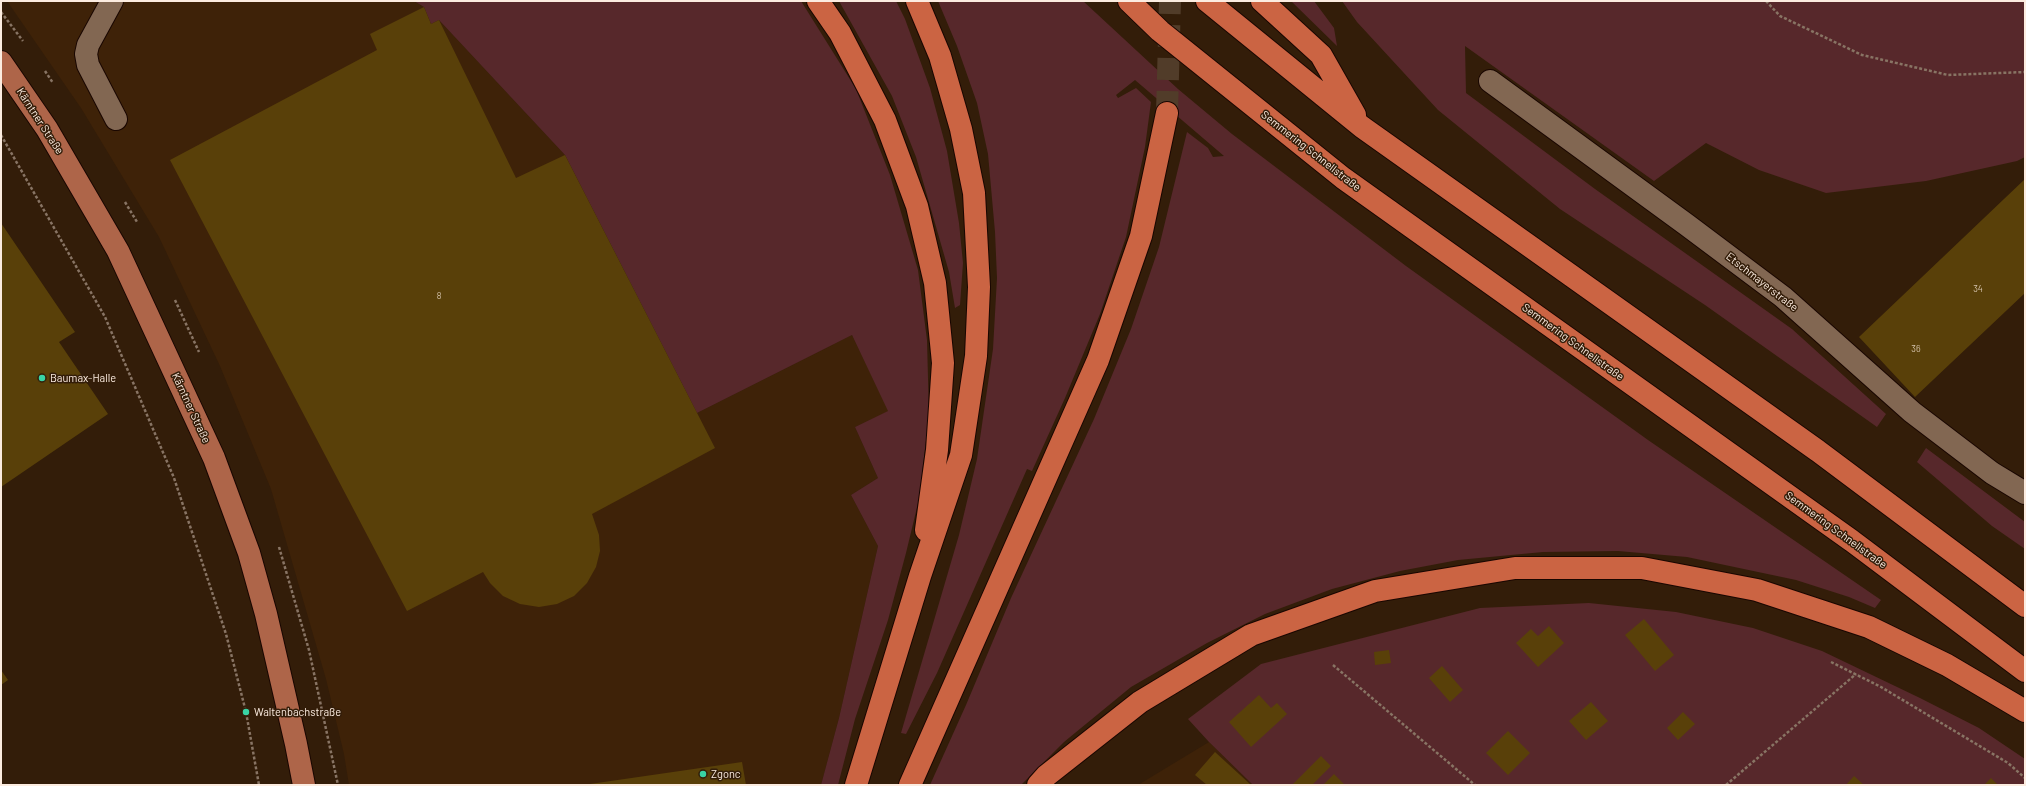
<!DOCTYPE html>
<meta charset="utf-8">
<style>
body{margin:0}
#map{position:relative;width:2026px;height:786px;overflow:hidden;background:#331d09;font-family:Barlow,sans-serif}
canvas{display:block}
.frame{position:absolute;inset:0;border:2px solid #fcece0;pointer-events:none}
</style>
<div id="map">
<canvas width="2026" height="786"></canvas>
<div class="frame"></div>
</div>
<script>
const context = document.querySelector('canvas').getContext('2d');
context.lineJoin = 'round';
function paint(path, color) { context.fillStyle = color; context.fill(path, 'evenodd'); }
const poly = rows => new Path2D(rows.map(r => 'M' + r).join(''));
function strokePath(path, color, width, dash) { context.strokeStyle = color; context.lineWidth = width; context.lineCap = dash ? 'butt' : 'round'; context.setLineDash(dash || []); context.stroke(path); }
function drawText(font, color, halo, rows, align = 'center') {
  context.font = font + ' Barlow,sans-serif'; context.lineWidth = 3; context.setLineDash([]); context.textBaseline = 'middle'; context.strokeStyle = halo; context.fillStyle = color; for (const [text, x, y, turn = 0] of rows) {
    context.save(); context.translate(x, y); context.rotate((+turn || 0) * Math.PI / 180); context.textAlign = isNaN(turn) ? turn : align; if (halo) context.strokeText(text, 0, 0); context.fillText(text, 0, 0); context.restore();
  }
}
paint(poly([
 [7,1,414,1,424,7,431,24,439,20,565,155,697,413,852,335,889,411,855,427,878,478,851,495,878,546,839,718,821,785,349,785,344,754,326,679,271,489,220,366,159,237,81,108],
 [1209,742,1253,785,1138,785]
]), '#3e2208');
paint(poly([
 [414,1,801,1,856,89,890,175,918,270,927,340,929,416,919,499,906,553,888,620,855,719,838,785,821,785,839,718,878,546,851,495,878,478,855,427,888,411,852,335,697,413,565,155,439,20,431,24,424,7],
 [839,1,896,1,905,19,930,88,947,151,959,223,963,263,960,305,955,308,949,272,916,157,892,96],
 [938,1,1083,1,1178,89,1232,134,1406,266,1648,440,1881,600,1875,608,1849,597,1796,580,1687,557,1618,551,1543,552,1458,560,1400,571,1332,589,1265,614,1207,643,1131,687,1064,742,1021,785,930,785,966,705,1011,598,1094,419,1131,329,1159,247,1187,132,1208,148,1213,157,1224,156,1135,80,1116,95,1118,98,1136,88,1151,102,1145,147,1126,237,1100,314,1065,398,1032,471,1027,469,937,673,906,734,901,733,959,535,977,459,993,349,997,278,995,232,988,154,977,103,957,46],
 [1291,1,1314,1,1334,28,1337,46],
 [1342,1,2025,1,2025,157,2017,161,1926,181,1826,193,1759,170,1706,143,1654,181,1465,46,1466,93,1595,189,1792,329,1886,414,1877,427,1705,305,1560,209,1438,110,1357,22],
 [1926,448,2025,522,2025,549,1992,526,1917,462],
 [1589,603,1676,612,1753,628,1822,651,1920,698,1979,728,2025,759,2025,785,1253,785,1209,742,1188,719,1261,664,1480,608]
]), '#57282b');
paint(poly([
 [424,7,431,24,439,20,516,178,565,155,715,448,592,514,599,535,600,551,596,567,587,583,574,596,557,604,539,607,520,604,503,596,490,583,483,572,407,611,170,160,377,50,370,34],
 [2025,179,2025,293,1915,397,1859,337],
 [1,223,75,332,59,342,108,414,1,487],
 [1644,619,1674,655,1655,671,1625,635],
 [1549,626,1564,643,1538,667,1516,643,1531,629,1538,636],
 [1389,650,1391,663,1375,665,1374,652],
 [1442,666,1463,690,1450,702,1429,678],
 [1,670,8,680,1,685],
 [1259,695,1271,708,1277,703,1287,714,1251,747,1229,722],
 [1591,702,1608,721,1586,740,1569,721],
 [1683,712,1695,724,1678,740,1667,728],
 [1508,731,1530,753,1508,775,1486,753],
 [1215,752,1251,785,1207,785,1195,775],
 [1321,756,1331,766,1312,785,1292,785],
 [742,762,746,785,590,785,590,784],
 [1334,774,1345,785,1323,785],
 [1854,776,1864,785,1846,785],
 [1991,778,1998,785,1984,785]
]), '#594009');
strokePath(poly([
 [1167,113,1170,1]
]), '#513c29', 22, [22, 11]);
const minor = poly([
 [112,1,88,45,86,54,88,65,116,119],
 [1490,81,1687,225,1783,297,1912,412,1992,473,2025,493]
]);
const major = poly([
 [1,62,47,129,118,251,214,458,249,553,266,614,296,744,304,785]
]);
const highway = poly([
 [818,1,840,33,885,120,917,206,935,283,943,363,937,450,926,530],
 [1129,1,1160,31,1343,178,1852,541,2025,671],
 [1207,1,1362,127,1818,451,2025,606],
 [1262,1,1321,55,1355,115],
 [856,785,920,576,961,455,976,356,979,287,974,193,961,129,940,56,917,1],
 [910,785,1098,360,1141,236,1167,113],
 [1038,785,1046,776,1140,702,1251,635,1375,591,1515,568,1642,568,1757,590,1869,627,1947,665,2025,711]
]);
strokePath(minor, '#190600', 24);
strokePath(major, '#190600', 24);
strokePath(highway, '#190600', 24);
strokePath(poly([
 [1766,1,1780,16,1862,55,1948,75,2025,72],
 [1,12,23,41],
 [45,71,53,83],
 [1,135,105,317,174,478,226,634,246,712,259,785],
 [125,202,137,222],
 [175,300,199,352],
 [279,547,309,650,338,785],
 [1831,662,1881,687,2008,763,2025,778],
 [1333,665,1475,785],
 [1726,785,1856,674]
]), '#887464', 2.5, [3, 2]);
strokePath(minor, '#826752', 22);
strokePath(major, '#ae6549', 22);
strokePath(highway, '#cb6443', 22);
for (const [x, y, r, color] of [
 [42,378,4,"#39d4a5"],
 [246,712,4,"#39d4a5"],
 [703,774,4,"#39d4a5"]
]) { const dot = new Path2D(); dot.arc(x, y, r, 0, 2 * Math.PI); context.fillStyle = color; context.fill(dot); strokePath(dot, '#331d09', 1.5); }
drawText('9px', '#d3c1aa', null, [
 ["34",1978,289],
 ["8",439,296],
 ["36",1916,349]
]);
drawText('11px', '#fcece0', '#331d09', [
 ["Kärntner Straße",40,121,57],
 ["Semmering Schnellstraße",1311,151,38],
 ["Etschmayerstraße",1762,282,38],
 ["Semmering Schnellstraße",1573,342,36],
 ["Kärntner Straße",191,408,65],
 ["Semmering Schnellstraße",1836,530,36]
]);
drawText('11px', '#fcece0', '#331d09', [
 ["Baumax-Halle",50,378],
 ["Waltenbachstraße",254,712],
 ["Zgonc",711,774]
], 'left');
</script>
